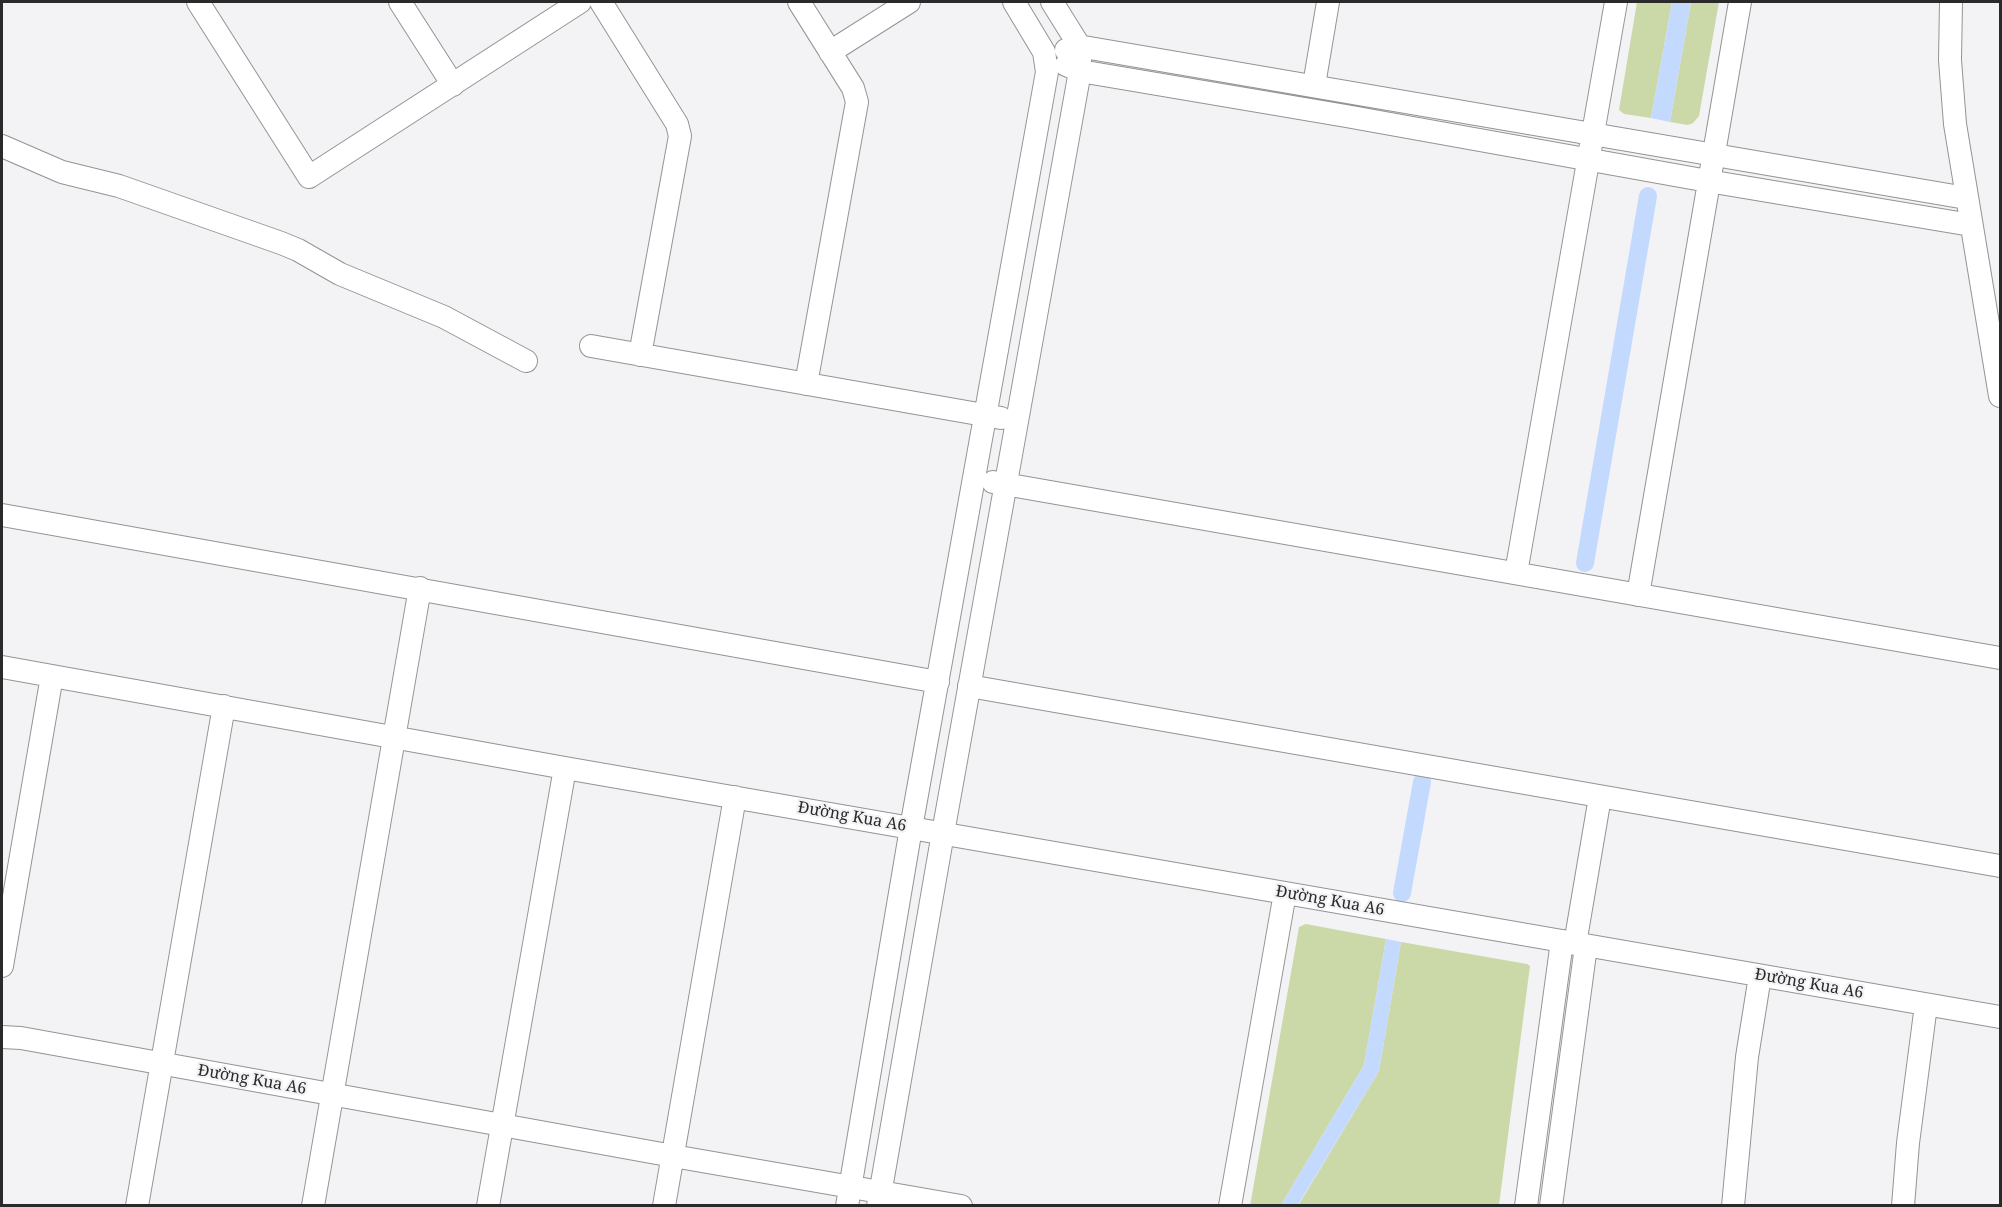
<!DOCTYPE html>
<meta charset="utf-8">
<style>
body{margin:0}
#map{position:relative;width:2002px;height:1207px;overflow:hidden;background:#f3f3f5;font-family:"Noto Serif",serif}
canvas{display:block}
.frame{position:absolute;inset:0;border:3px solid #2a2a2b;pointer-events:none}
</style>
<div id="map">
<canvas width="2002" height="1207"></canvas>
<div class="frame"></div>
</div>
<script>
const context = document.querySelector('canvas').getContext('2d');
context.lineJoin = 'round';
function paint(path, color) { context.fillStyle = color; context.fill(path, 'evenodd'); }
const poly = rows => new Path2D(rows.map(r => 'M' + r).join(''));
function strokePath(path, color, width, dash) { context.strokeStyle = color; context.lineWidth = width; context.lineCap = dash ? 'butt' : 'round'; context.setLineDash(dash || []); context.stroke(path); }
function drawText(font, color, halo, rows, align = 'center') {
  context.font = font + ' "Noto Serif",serif'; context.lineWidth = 4.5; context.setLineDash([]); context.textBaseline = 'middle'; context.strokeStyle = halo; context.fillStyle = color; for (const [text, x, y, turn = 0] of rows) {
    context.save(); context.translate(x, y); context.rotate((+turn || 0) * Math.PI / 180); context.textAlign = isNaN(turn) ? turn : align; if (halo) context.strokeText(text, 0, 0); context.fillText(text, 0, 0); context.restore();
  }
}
paint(poly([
 [1637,2,1672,2,1651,118,1624,114,1619,110],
 [1691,2,1719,2,1699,116,1693,123,1688,125,1670,122],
 [1306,924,1386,939,1364,1065,1281,1205,1250,1206,1299,927],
 [1401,942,1527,964,1530,966,1499,1205,1298,1206,1379,1071]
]), '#cbd9a8');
paint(poly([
 [1672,2,1691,2,1670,122,1651,118],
 [1386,939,1401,942,1379,1071,1298,1205,1281,1205,1364,1065]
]), '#c3d9fe');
strokePath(poly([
 [1585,563,1648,196],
 [1402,893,1422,782]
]), '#c3d9fe', 18);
const minor = poly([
 [198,2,309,177,580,2],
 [400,2,453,85],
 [601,2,677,124,680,136,640,355],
 [799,2,853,88,857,102,806,384],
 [1951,2,1950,60,1955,124,2000,396],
 [1066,50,1078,46,1966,198],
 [830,52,909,2],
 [1066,65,1080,71,1346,116,1708,181,1971,225],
 [1314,85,1328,2],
 [2,146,62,172,119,186,281,243,298,250,340,274,444,317,526,361],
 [591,346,1001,418],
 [993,482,2000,658],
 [2,515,938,682],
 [1516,573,1616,2],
 [1638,595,1740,2],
 [2,667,565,768,2000,1017],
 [969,686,2000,866],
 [1575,944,1600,797],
 [2,966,52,676],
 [2,1037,21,1038,673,1156,961,1206],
 [137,1206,224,706],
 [313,1206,420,588],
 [488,1206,565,768],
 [664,1206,735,797],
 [847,1206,911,828,1047,72,1044,52,1014,2],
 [878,1206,943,833,1080,71,1080,53,1077,42,1052,2],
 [1230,1206,1285,893],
 [1526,1206,1562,941],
 [1551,1206,1586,946],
 [1733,1206,1747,1057,1760,976],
 [1903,1206,1908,1143,1926,1005]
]);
strokePath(minor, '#949496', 24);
strokePath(minor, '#fff', 22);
drawText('16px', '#2a2a2b', '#f3f3f5', [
 ["Đường Kua A6",852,817,10],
 ["Đường Kua A6",1330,901,10],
 ["Đường Kua A6",1809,984,10],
 ["Đường Kua A6",252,1080,10]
]);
</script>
